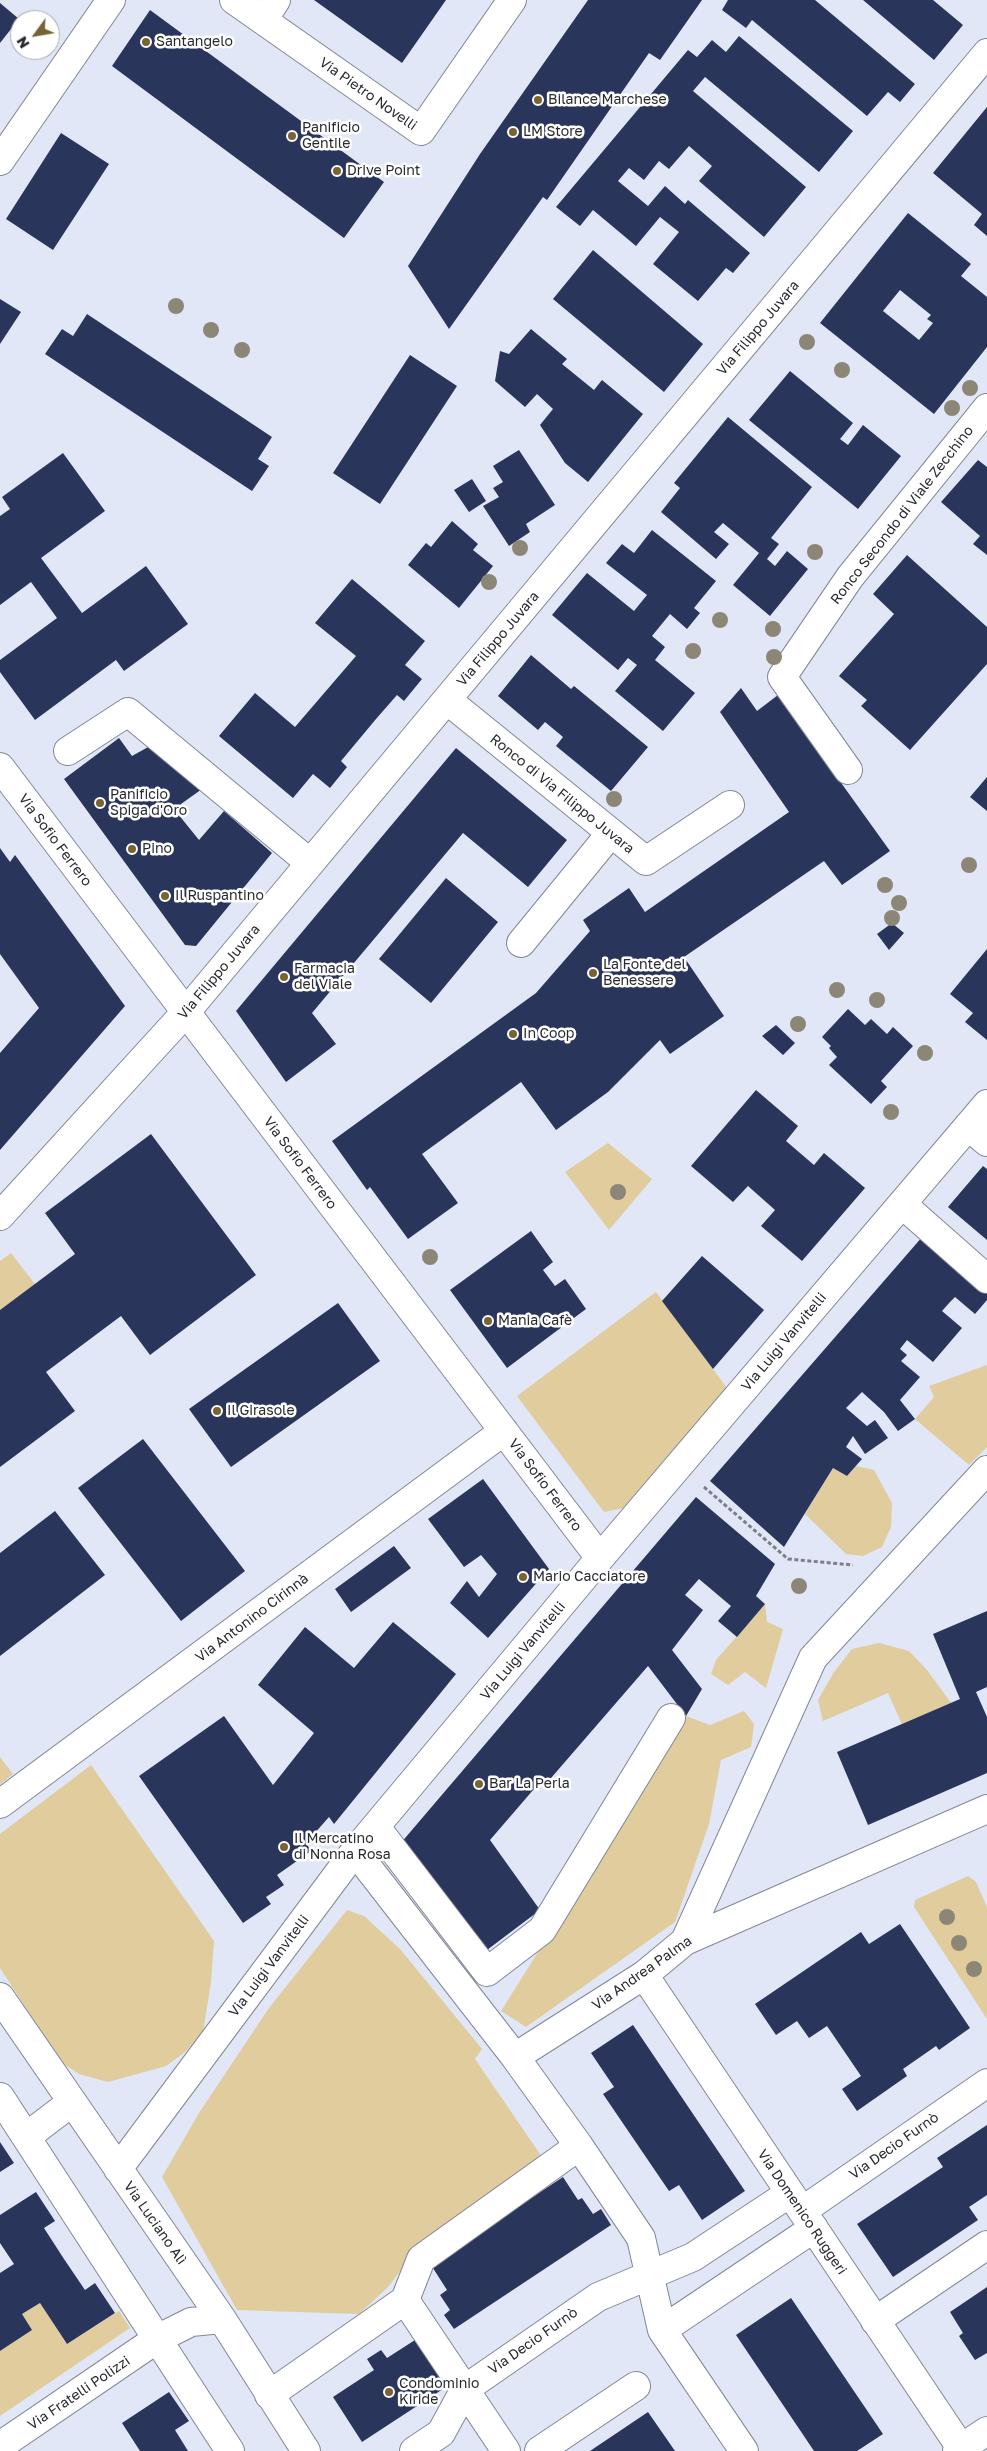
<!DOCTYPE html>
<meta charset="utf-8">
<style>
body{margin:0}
#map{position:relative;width:987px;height:2451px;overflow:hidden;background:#e1e7f6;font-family:"Golos Text",sans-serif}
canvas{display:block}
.north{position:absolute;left:10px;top:10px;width:50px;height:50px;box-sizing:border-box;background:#fff;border:1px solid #a9aaac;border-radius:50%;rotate:238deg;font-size:14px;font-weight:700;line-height:20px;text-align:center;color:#282a30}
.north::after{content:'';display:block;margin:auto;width:18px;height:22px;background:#786433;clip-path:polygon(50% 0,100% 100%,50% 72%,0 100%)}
</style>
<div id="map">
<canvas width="987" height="2451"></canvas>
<div class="north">N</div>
</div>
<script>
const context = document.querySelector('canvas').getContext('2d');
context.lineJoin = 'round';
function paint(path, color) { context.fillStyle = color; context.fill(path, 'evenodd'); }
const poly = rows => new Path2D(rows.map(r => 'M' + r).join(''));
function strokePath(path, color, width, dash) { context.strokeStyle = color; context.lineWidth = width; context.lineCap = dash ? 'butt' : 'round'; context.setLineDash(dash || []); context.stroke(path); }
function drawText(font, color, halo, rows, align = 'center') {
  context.font = font + ' "Golos Text",sans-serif'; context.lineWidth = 5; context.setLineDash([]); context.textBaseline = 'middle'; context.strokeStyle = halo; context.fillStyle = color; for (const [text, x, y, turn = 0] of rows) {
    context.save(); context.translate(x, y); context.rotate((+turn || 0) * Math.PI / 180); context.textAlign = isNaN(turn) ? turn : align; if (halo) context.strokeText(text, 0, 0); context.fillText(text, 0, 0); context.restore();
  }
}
paint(poly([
 [608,1143,652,1179,609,1230,565,1172],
 [11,1253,35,1284,0,1310,0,1261],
 [656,1292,727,1388,623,1508,604,1512,517,1396],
 [987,1365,987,1447,969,1465,915,1419,934,1397,929,1386],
 [856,1466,874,1470,892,1503,891,1527,882,1547,863,1556,846,1554,805,1514,833,1468,847,1476],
 [765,1604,767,1622,783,1629,766,1688,745,1672,728,1685,711,1674,716,1660],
 [879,1643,909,1651,927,1670,951,1703,902,1724,888,1693,823,1721,818,1700,834,1672,852,1649],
 [744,1711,754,1724,751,1747,721,1760,709,1824,675,1922,526,2027,501,2011,686,1716,710,1725],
 [0,1757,13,1774,0,1784],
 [91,1765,214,1941,211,1982,203,2032,185,2052,166,2066,108,2082,79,2074,61,2062,0,1968,0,1834],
 [968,1876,976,1882,987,1907,987,2019,914,1907,915,1900],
 [347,1910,364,1916,400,1949,482,2049,475,2059,542,2157,419,2245,389,2286,359,2314,237,2310,162,2177,199,2113,269,2008],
 [40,2303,67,2344,119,2311,130,2328,0,2416,0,2351,32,2330,22,2314]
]), '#e0cc9d');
paint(poly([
 [314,0,446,0,402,63],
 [588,0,702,0,660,60,649,53,547,200,543,197,449,329,408,266,480,154],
 [728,0,815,0,915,84,900,102,888,92,867,116,752,20,746,28,722,10],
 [863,0,933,0,963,25,934,60],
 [0,3,19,19,0,43],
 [150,10,384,182,344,238,112,66],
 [739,36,853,131,819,172,705,77,693,91,806,187,764,237,699,181,712,166,689,146,669,169,659,161,644,180,629,168,618,181,648,206,665,186,685,204,688,200,750,253,733,273,726,268,698,301,653,264,679,232,660,217,636,246,593,210,580,226,556,207,688,50,697,57,712,40,726,52],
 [987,107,987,236,974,225,982,214,933,173],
 [61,133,109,164,53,250,6,219],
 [908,213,971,264,961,276,987,297,987,347,934,414,820,323],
 [900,290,931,315,927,319,933,323,919,340,883,311],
 [593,250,703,344,664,392,553,299],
 [0,299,21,312,0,344],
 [87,314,272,437,258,459,269,466,252,491,45,354,62,329,73,336],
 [531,329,567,359,562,364,594,390,602,380,643,414,588,482,565,463,540,425,553,409,537,394,525,407,495,381,500,351,509,354],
 [410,355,457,386,380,504,333,473],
 [790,371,853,423,840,439,848,445,863,425,901,456,858,509,749,420],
 [728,417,812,487,771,538,779,544,767,559,775,566,787,551,808,569,770,616,733,585,759,553,723,523,714,532,729,544,716,559,661,512,680,488,674,483],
 [519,450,555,505,526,524,530,532,509,546,483,506,499,497,493,488,503,482,493,466],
 [63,453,105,511,41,558,82,613,146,566,188,624,124,671,116,660,35,720,0,672,0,660,57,618,31,582,0,605,0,516,10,509,2,497],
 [978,460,987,467,987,555,973,544,980,536,941,502],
 [472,479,486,501,469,512,454,490],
 [452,521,478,544,473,550,493,566,459,608,408,565,426,543,431,547],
 [652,530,716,581,694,608,700,613,687,629,670,614,652,636,665,647,655,660,695,693,663,731,615,691,637,665,628,658,618,670,552,615,587,573,634,611,647,595,606,563,622,544,634,553],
 [907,555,987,627,987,664,910,750,861,706,867,700,839,676,894,614,873,594],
 [352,579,425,641,405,665,422,679,404,701,397,695,376,719,341,761,347,767,330,788,313,774,293,798,219,736,255,693,295,727,356,656,315,623],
 [531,655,571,689,574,686,648,747,611,791,556,746,563,737,545,722,538,730,498,696],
 [741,688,757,711,778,695,890,851,842,885,824,861,684,957,724,1016,670,1054,660,1040,608,1092,556,1130,521,1082,422,1154,458,1203,408,1239,370,1187,367,1190,332,1141,536,993,590,931,583,920,629,888,645,912,789,812,720,712],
 [119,738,132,756,150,746,202,789,174,809,199,840,224,811,272,853,196,946,185,945,64,779],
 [456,748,567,840,528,887,463,833,312,1013,336,1044,286,1082,236,1011],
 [987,777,987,811,970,797],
 [0,848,10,862,15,855,125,1006,0,1150,0,1053,39,1008,0,954],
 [446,878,498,922,431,1003,379,959],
 [892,923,904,933,889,950,877,934],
 [987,949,987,1040,965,1022,973,1013,950,994],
 [848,1009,865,1025,871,1019,887,1034,893,1027,913,1046,881,1081,887,1087,871,1104,829,1065,837,1057,829,1048,831,1046,822,1037],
 [776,1025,795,1043,783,1055,762,1036],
 [756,1090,798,1126,786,1141,814,1165,824,1153,865,1188,802,1261,761,1226,775,1210,748,1186,733,1202,691,1166],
 [151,1134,256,1275,150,1355,121,1316,46,1372,75,1411,0,1467,0,1310,75,1254,45,1213],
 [983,1166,987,1169,987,1240,948,1207],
 [531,1231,553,1262,543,1270,555,1286,565,1279,586,1309,507,1368,450,1290],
 [923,1236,987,1291,987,1300,975,1314,955,1297,950,1302,942,1311,962,1328,933,1362,907,1340,900,1349,907,1355,901,1361,920,1377,900,1400,915,1419,898,1431,884,1412,862,1392,846,1408,867,1426,875,1420,888,1438,865,1454,853,1436,846,1447,862,1459,847,1476,833,1468,784,1547,710,1481],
 [702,1256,764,1310,713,1369,662,1301],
 [338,1303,380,1361,231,1467,189,1409],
 [143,1439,245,1571,181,1621,78,1488],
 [483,1479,549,1569,488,1638,450,1603,467,1581,479,1597,497,1574,481,1555,464,1567,428,1519],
 [696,1497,775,1564,756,1596,765,1604,737,1637,718,1621,731,1606,699,1579,685,1595,703,1610,672,1650,702,1689,686,1716,648,1666,545,1785,540,1782,490,1840,540,1910,483,1953,400,1844],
 [55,1511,105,1575,0,1656,0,1553],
 [394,1546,411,1568,351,1612,335,1589],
 [987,1611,987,1687,976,1692,987,1717,987,1773,868,1825,837,1752,960,1699,933,1634],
 [393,1622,456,1674,334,1824,329,1817,306,1843,311,1851,277,1875,284,1885,266,1897,271,1904,243,1923,139,1776,224,1716,273,1785,314,1733,258,1685,305,1627,354,1668],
 [900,1924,970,2028,939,2050,936,2046,903,2069,907,2076,857,2111,842,2089,861,2076,827,2026,809,2038,797,2021,776,2035,755,2004,861,1932,869,1944],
 [633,2025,745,2191,702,2220,679,2185,669,2191,603,2094,614,2087,591,2053],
 [987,2125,987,2195,969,2207,978,2220,893,2277,857,2224,943,2167,937,2158],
 [0,2142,14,2163,0,2172],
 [563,2177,578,2200,582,2198,593,2214,601,2209,611,2225,454,2329,444,2315,450,2310,440,2295,447,2290,431,2265],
 [36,2192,55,2221,44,2228,64,2259,85,2290,95,2283,115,2313,67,2344,40,2303,22,2314,32,2330,0,2351,0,2273,14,2264,0,2243,0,2215],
 [987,2287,987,2353,975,2360,959,2336,963,2333,950,2312],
 [791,2298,883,2434,857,2451,814,2451,736,2335],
 [415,2340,446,2387,362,2442,333,2397,374,2370,367,2359,381,2350,387,2358],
 [169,2392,189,2421,175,2430,188,2451,140,2451,122,2423],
 [648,2412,675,2451,590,2451]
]), '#2a355c');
const minor = poly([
 [234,0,421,131,512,0],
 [263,20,276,0],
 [0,161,111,0],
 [447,700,646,861,730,805],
 [68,751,128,712,310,863],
 [0,767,600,1558],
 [848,770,782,677,850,577,987,408],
 [521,943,611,833],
 [968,1126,987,1142],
 [902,1204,987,1279],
 [0,1216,185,1013,987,53],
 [0,1804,504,1431],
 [376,1827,487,1972,542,1930,671,1718],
 [355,1851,515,2057,579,2146,641,2238,662,2330,744,2451],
 [685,1941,813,1658,987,1470],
 [644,1975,961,2448],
 [0,1997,222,2319,306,2451],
 [515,2057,644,1975,685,1941,987,1809],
 [0,2097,230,2451],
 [26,2137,72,2102],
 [118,2169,355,1851,600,1558,987,1104],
 [802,2211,987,2083],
 [405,2300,506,2451],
 [875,2321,987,2245],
 [662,2330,814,2228],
 [269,2395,405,2300,421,2259,579,2146],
 [0,2446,157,2339,191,2322,222,2319],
 [414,2451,441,2433,465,2389,598,2297,693,2257,790,2193],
 [539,2451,636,2386],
 [957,2451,987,2431]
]);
strokePath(minor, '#828795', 30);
strokePath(poly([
 [704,1487,788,1559,853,1565]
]), '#7b7f89', 3, [4, 2.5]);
strokePath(minor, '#fff', 28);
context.fillStyle = '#8c8676';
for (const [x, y] of [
 [176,306],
 [211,330],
 [807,342],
 [242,350],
 [842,370],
 [970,388],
 [952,408],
 [520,548],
 [815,552],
 [489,582],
 [720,620],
 [773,629],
 [693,651],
 [774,657],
 [614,799],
 [969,865],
 [885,885],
 [899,903],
 [892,918],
 [837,990],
 [877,1000],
 [798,1024],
 [925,1053],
 [891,1112],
 [618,1192],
 [430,1257],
 [799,1586],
 [947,1917],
 [959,1943],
 [974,1969]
]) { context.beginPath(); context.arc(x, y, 8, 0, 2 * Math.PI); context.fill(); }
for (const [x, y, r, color] of [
 [146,42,5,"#786433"],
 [538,100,5,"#786433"],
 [513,132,5,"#786433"],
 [292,136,5,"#786433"],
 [337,171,5,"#786433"],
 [100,803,5,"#786433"],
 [132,849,5,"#786433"],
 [165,896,5,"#786433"],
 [593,973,5,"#786433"],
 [284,977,5,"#786433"],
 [513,1034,5,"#786433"],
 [488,1321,5,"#786433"],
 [217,1411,5,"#786433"],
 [523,1577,5,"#786433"],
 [479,1784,5,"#786433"],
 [284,1847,5,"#786433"],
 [389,2392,5,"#786433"]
]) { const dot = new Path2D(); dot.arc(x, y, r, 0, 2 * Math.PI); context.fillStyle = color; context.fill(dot); strokePath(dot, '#fff', 2); }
drawText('14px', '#282a30', '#fff', [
 ["Santangelo",156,42],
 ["Bilance Marchese",548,100],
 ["Panificio",302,128],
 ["Gentile",302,144],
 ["LM Store",523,132],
 ["Drive Point",347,171],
 ["Panificio",110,795],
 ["Spiga d'Oro",110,811],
 ["Pino",142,849],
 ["Il Ruspantino",175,896],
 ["La Fonte del",603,965],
 ["Benessere",603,981],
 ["Farmacia",294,969],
 ["del Viale",294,985],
 ["In Coop",523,1034],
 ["Mania Cafè",498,1321],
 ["Il Girasole",227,1411],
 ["Mario Cacciatore",533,1577],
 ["Bar La Perla",489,1784],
 ["Il Mercatino",294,1839],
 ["di Nonna Rosa",294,1855],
 ["Condominio",399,2384],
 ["Kiride",399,2400]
], 'left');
drawText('14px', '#282a30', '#fff', [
 ["Via Pietro Novelli",368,94,35],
 ["Via Filippo Juvara",758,328,-50],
 ["Ronco Secondo di Viale Zecchino",902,515,-52],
 ["Via Filippo Juvara",498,639,-50],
 ["Ronco di Via Filippo Juvara",562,794,39],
 ["Via Sofio Ferrero",55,840,53],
 ["Via Filippo Juvara",219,972,-50],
 ["Via Sofio Ferrero",300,1163,53],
 ["Via Luigi Vanvitelli",784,1342,-50],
 ["Via Sofio Ferrero",545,1485,53],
 ["Via Antonino Cirinnà",252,1618,-37],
 ["Via Luigi Vanvitelli",523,1651,-50],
 ["Via Luigi Vanvitelli",269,1966,-53],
 ["Via Andrea Palma",642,1973,-35],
 ["Via Decio Furnò",894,2146,-35],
 ["Via Domenico Ruggeri",802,2212,56],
 ["Via Luciano Alì",155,2223,55],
 ["Via Decio Furnò",533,2341,-35],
 ["Via Fratelli Polizzi",79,2393,-34]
]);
</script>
